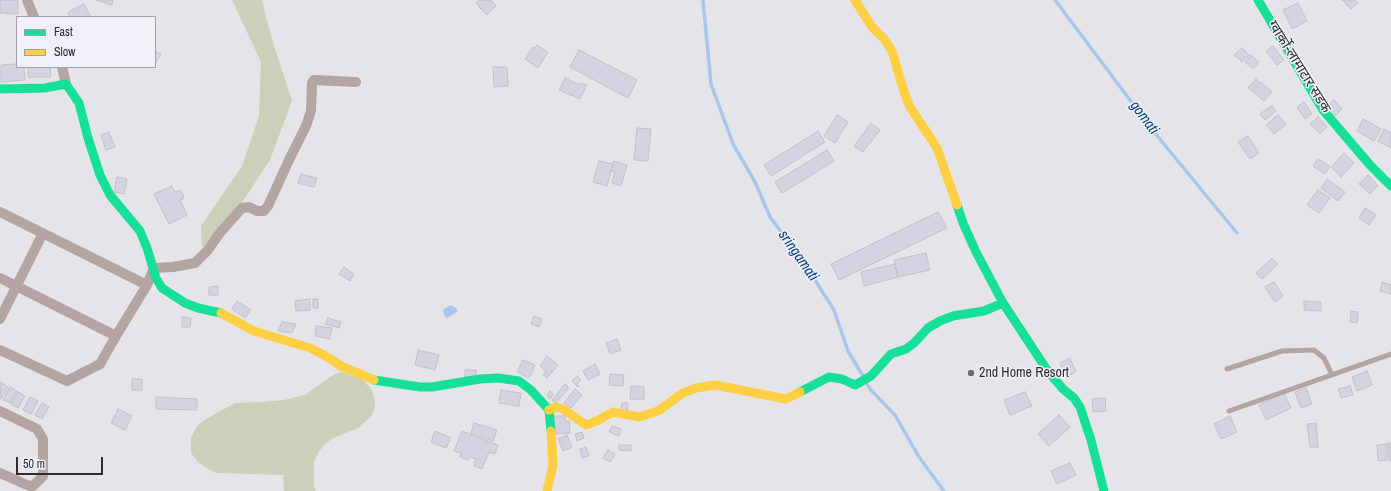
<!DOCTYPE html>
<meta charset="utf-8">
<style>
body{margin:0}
#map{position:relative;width:1391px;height:491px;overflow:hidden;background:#e5e5e9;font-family:"Archivo Narrow",sans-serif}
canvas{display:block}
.legend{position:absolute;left:16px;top:16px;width:140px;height:52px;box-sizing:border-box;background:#f0f0f9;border:1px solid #a2a2a9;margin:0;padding:5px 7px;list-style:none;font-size:12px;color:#2c2d30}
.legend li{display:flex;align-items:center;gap:8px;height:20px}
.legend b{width:20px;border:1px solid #a2a2a9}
.scale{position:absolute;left:16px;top:457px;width:87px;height:18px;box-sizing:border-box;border:2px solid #2c2d30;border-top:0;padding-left:5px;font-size:12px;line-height:14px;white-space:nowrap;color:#2c2d30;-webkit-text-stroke:3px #f0f0f9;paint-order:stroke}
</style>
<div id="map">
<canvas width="1391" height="491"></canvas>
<ul class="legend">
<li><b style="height:5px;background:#16e098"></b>Fast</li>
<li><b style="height:5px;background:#ffcf43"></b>Slow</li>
</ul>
<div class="scale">50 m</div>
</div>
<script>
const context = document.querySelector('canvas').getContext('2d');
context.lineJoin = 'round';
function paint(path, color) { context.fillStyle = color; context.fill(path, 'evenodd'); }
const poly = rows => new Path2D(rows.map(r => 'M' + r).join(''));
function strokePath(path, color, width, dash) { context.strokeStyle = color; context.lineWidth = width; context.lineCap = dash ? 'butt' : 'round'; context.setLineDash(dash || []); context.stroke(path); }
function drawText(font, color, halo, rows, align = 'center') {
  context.font = font + ' "Archivo Narrow","Noto Sans Devanagari",sans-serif'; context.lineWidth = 3; context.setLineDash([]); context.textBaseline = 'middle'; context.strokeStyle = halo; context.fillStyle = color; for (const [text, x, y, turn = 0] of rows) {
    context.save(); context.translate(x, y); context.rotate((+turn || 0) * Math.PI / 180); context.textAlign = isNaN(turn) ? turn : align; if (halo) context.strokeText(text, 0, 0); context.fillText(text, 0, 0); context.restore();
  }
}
paint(poly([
 [232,0,262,0,271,36,292,101,270,160,231,219,202,248,201,226,242,166,259,116,261,62],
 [342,372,363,380,372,390,374,397,375,407,371,416,365,422,358,428,333,438,326,443,319,451,314,462,314,485,316,491,284,491,283,475,216,473,208,469,198,462,191,453,191,438,197,426,206,419,235,403,261,402,284,400,305,395,327,379,335,374]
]), '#cad0ba');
paint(poly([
 [450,305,456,308,458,311,447,318,444,315,443,310]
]), '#abc6ed');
strokePath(poly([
 [703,0,711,84,733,144,755,182,770,217,801,258,834,310,848,351,863,376],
 [1055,0,1154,132,1237,233],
 [866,382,870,389,895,415,919,457,944,491]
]), '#abc6ed', 3.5);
const building = poly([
 [0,0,18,0,18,14,0,13,0,0],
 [96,0,113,0,112,5,96,0],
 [479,0,491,0,496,6,487,15,478,6,479,5,476,3,479,0],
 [1342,0,1355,0,1358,3,1351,9,1342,0],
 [1298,3,1307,21,1292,29,1283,10,1298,3],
 [84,4,91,17,70,17,68,12,84,4],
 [537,45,548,52,538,68,525,59,533,47,535,48,537,45],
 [1273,46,1284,60,1277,65,1266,51,1273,46],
 [1242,48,1249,55,1242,62,1234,55,1242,48],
 [579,50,637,80,628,98,570,67,579,50],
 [155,51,161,54,155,64,155,51],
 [1251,55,1259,62,1253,69,1245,62,1251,55],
 [17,64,17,67,24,67,25,80,1,82,1,65,17,64],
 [28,67,50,67,51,77,28,77,28,67],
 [493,67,507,67,508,86,494,87,493,67],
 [565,78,580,85,581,83,587,85,580,99,559,90,565,78],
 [1256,79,1259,82,1252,91,1248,88,1256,79],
 [1261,82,1272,92,1264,101,1253,92,1261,82],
 [1334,100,1342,109,1334,116,1326,107,1334,100],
 [1304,102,1312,114,1305,119,1297,107,1304,102],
 [1272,106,1276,111,1265,120,1260,114,1272,106],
 [837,115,848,122,835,143,824,136,837,115],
 [1278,115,1286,124,1274,134,1266,125,1278,115],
 [1318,117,1327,127,1320,134,1310,124,1318,117],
 [1363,119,1381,129,1374,141,1357,131,1363,119],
 [871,123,880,130,863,152,854,146,871,123],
 [637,128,651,129,648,161,634,160,637,128],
 [1384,129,1391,133,1391,148,1378,141,1384,129],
 [818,131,825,142,771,176,764,165,818,131],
 [109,132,115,147,106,150,101,135,109,132],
 [1248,136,1259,153,1250,159,1238,142,1248,136],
 [827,150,834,161,782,193,775,182,827,150],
 [1344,153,1354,163,1341,177,1331,167,1344,153],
 [1318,159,1330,166,1325,174,1313,166,1318,159],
 [599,161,613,164,607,186,593,182,599,161],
 [614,161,627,165,621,186,612,183,615,172,611,171,614,161],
 [301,174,317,178,314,187,298,183,301,174],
 [1368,175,1378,186,1370,194,1359,184,1368,175],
 [117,177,127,179,124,194,114,192,117,177],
 [1327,179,1345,192,1338,201,1321,188,1327,179],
 [172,186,175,192,181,190,184,198,180,200,187,215,169,224,154,194,172,186],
 [1318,190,1330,198,1319,213,1307,205,1318,190],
 [1365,208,1376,215,1369,225,1359,218,1365,208],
 [938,212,947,228,839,280,831,264,938,212],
 [926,253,930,270,898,277,894,260,926,253],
 [1272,258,1278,264,1262,279,1256,273,1272,258],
 [895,264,898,277,864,286,861,272,895,264],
 [344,267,354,274,350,281,339,274,344,267],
 [1274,282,1283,296,1275,302,1265,287,1274,282],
 [1382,282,1391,285,1391,294,1380,291,1382,282],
 [218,286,218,295,209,295,209,287,218,286],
 [310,299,310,310,296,311,295,301,310,299],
 [313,299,318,299,318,308,313,308,313,299],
 [237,301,251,310,245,318,232,309,237,301],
 [1304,301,1321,302,1321,311,1304,310,1304,301],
 [1351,311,1358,312,1357,323,1350,322,1351,311],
 [534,316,542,319,539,327,531,324,534,316],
 [182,317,191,318,190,327,182,327,182,317],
 [328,318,341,322,339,328,325,324,328,318],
 [282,322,296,324,292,333,278,331,282,322],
 [316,326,332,328,330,339,315,336,316,326],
 [617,339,621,350,610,354,606,343,617,339],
 [418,350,439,355,435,370,415,365,418,350],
 [547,356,558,365,547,378,543,375,546,371,540,366,547,356],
 [1070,358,1076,372,1066,377,1060,363,1070,358],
 [523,360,535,365,529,378,517,372,523,360],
 [595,364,600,374,588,380,583,371,595,364],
 [465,370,476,370,476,376,465,377,465,370],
 [1367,371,1372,385,1357,391,1352,377,1367,371],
 [610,374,624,375,623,386,609,385,610,374],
 [577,376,581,380,577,384,579,386,578,387,572,381,577,376],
 [132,379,142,379,142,390,132,390,132,379],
 [1,382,8,387,1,399,0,398,1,382],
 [565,384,569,388,556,403,552,400,565,384],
 [631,386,644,387,644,399,630,399,631,386],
 [1350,386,1353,395,1341,398,1338,389,1350,386],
 [10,387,17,391,10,403,3,400,10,387],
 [1306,388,1312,404,1301,408,1295,392,1306,388],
 [575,389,582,395,571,408,564,403,575,389],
 [501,390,521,393,519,406,499,403,501,390],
 [550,391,553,394,550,399,547,395,550,391],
 [18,392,25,396,18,408,11,404,18,392],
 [1025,392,1032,406,1010,415,1004,400,1025,392],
 [1284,393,1291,408,1266,420,1259,405,1284,393],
 [30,397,38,401,31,414,23,410,30,397],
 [156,397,197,399,197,410,156,409,156,397],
 [1105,398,1106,411,1093,412,1092,399,1105,398],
 [42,403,49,407,42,419,35,415,42,403],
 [622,403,628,403,627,413,621,412,622,403],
 [118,409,132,416,125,430,111,423,118,409],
 [1059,415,1070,427,1049,446,1038,434,1059,415],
 [554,416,565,416,565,421,569,421,570,433,555,434,554,416],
 [1230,416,1237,432,1221,439,1214,424,1230,416],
 [474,423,497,430,493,441,471,433,474,423],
 [1316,423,1318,447,1310,447,1307,424,1316,423],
 [612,426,621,429,619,436,609,432,612,426],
 [435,431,451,438,446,448,431,442,435,431],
 [462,431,498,445,495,454,489,452,482,469,474,466,476,459,470,457,468,460,460,457,461,453,454,451,462,431],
 [582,432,584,438,577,441,575,434,582,432],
 [567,435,572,447,563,451,558,439,567,435],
 [1388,443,1391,443,1391,460,1389,461,1388,443],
 [1387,444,1387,460,1378,461,1377,445,1387,444],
 [619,445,631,445,631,451,619,450,619,445],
 [586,447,589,456,582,458,580,449,586,447],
 [608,450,615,454,610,462,603,458,608,450],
 [1070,463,1076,475,1057,484,1051,471,1070,463]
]);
paint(building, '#d3d3e1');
strokePath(building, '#c2c2c5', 1);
strokePath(poly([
 [1227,369,1282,351,1314,350,1324,358,1332,375],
 [1229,411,1391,354]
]), '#b4a4a2', 5);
strokePath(poly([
 [27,0,34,17],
 [62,67,66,84],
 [0,212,147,285,154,268,173,267,195,263,208,250,219,234,242,208,249,207,257,211,264,211,268,206,289,160,306,126,311,111,312,83,314,80,356,82],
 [0,278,116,336,147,285],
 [0,319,43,233],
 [0,350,67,381,100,364,116,336],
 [0,411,37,429,43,439,43,476,32,487,0,473]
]), '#b4a4a2', 10);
strokePath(poly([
 [1258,0,1323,110,1370,165,1391,186],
 [0,89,45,88,66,84,79,103,88,138,100,175,110,195,140,231,147,248,156,278,162,288,185,303,198,308,221,313],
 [957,205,963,223,976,252,1003,303,1047,370,1063,389,1074,398,1080,407,1091,440,1104,491],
 [374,380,420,387,432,387,480,379,498,378,519,381,531,390,549,410,551,431],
 [800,392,829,377,842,379,855,385,871,376,891,354,906,349,914,343,928,328,940,321,953,316,984,311,1003,303]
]), '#16e098', 9);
strokePath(poly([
 [855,0,872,27,884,39,892,51,904,92,910,107,937,148,957,205],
 [221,313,254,331,310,348,331,359,341,366,374,380],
 [549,410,556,407,563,409,586,425,597,421,613,412,639,417,658,411,683,393,696,388,715,385,786,399,800,392],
 [547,491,553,465,551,431]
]), '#ffcf43', 9);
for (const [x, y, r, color] of [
 [971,373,4,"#6d6d71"]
]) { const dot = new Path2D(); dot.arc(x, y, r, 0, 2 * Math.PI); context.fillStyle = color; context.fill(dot); strokePath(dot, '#f0f0f9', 1.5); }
drawText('14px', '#2c2d30', '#f0f0f9', [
 ["ग्वार्को-लामाटार सडक",1299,67,58]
]);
drawText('14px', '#2c2d30', '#f0f0f9', [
 ["2nd Home Resort",979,373]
], 'left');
drawText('italic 15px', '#0d417f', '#f0f0f9', [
 ["gomati",1144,118,53],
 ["sringamati",798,256,55]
]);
</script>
